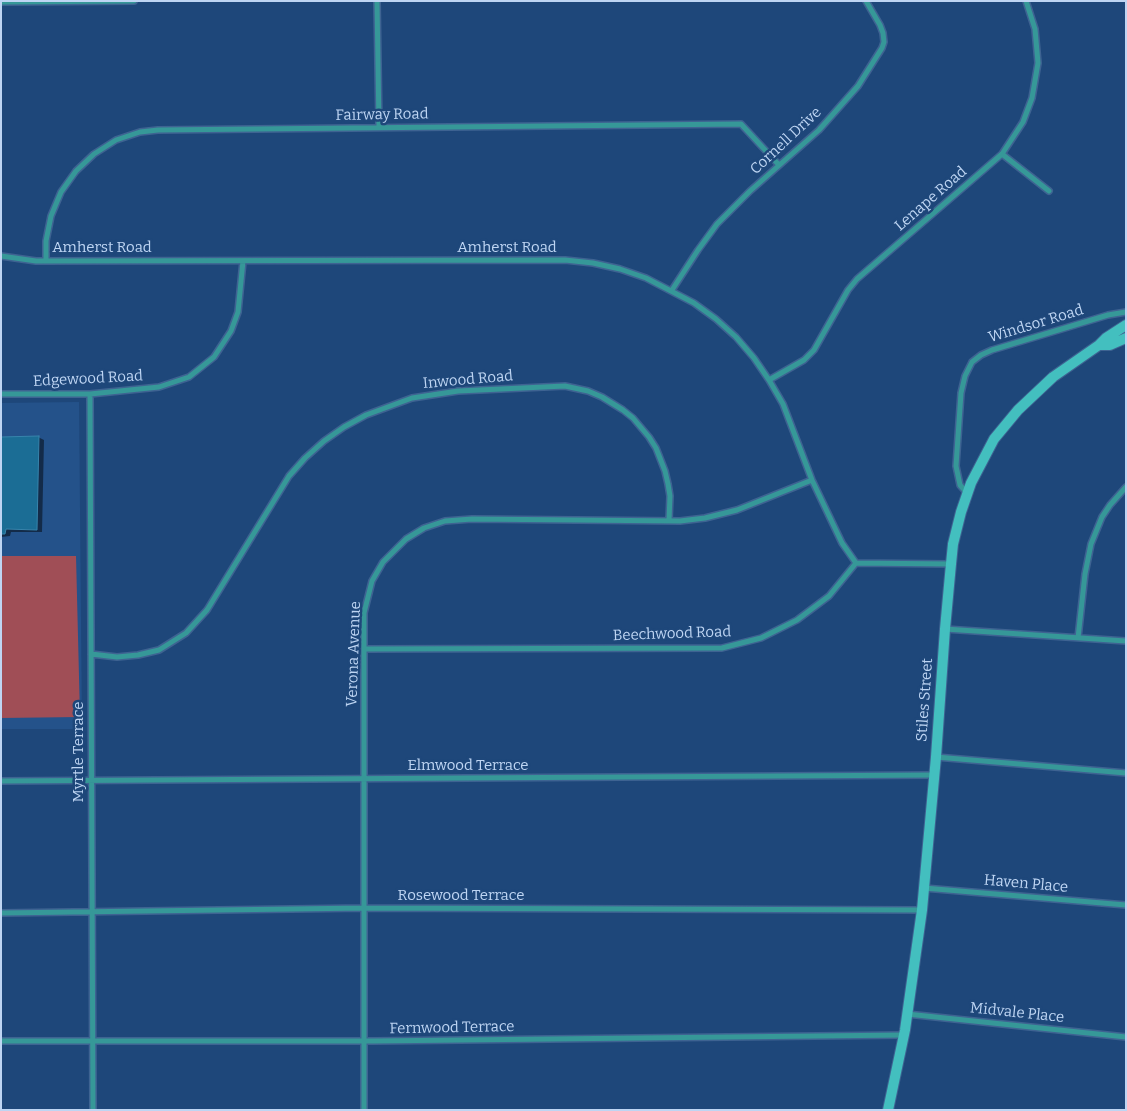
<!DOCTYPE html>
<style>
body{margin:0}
#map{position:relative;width:1127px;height:1111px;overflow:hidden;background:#1e477a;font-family:Bitter,serif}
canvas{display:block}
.frame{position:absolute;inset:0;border:2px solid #bed5f3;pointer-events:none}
</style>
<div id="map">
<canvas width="1127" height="1111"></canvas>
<div class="frame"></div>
</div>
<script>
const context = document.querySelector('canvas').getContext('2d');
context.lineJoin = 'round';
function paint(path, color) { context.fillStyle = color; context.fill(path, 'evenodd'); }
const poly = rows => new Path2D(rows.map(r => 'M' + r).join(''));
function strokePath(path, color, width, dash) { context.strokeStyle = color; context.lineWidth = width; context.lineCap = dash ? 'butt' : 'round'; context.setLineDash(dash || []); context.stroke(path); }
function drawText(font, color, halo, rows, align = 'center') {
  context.font = font + ' Bitter,serif'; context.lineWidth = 5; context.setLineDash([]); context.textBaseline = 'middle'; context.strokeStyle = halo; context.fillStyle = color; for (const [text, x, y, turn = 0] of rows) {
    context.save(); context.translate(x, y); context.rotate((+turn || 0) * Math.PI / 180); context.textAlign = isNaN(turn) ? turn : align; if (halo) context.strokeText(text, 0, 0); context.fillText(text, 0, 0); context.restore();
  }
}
paint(poly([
 [79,402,82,729,1,729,1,403]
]), '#24528a');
paint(poly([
 [1,556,76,556,80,717,1,718]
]), '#a04e56');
paint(poly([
 [38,437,44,440,42,532,11,532,10,536,1,537,1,438]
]), '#0007');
const building = poly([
 [39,436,37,530,6,529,5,534,1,534,1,437,39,436]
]);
paint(building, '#1b6d95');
strokePath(building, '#3784ac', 1);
const street = poly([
 [377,1,379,127],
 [1,2,134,1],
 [1002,154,1049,191],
 [1,256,36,261,565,260,593,263,620,269,646,278,694,303,716,319,736,337,754,358,769,380,783,404,812,480,842,543,856,563],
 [46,261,46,241,51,216,61,192,76,171,94,154,116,140,140,132,158,130,741,124,779,165],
 [672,290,698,250,717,224,750,191,819,130,858,86,882,48,884,42,883,33,880,25,866,1],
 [769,380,804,360,814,350,848,290,857,279,1002,154,1023,122,1032,98,1038,63,1035,29,1026,1],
 [1,394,90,394,159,387,189,377,214,357,231,331,238,312,243,261],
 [90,394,93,1110],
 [967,493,960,485,956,466,961,393,965,376,972,362,981,355,992,350,1108,315,1126,312],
 [856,563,951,564],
 [945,629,1126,641],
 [1078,638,1085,574,1091,544,1102,517,1110,505,1126,487],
 [364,649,722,648,761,638,797,620,829,596,856,563],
 [91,654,117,657,138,655,159,650,186,633,207,610,289,476,305,458,324,441,344,427,366,415,412,398,458,391,565,386,588,391,602,397,623,410,633,418,649,437,656,448,665,471,668,484,670,496,669,520],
 [936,757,1126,773],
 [1,781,935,775],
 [924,888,1126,905],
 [1,913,364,908,922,910],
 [907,1014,1126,1037],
 [1,1041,374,1041,904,1035],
 [364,1110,364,613,372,581,383,562,406,539,424,528,445,521,472,519,680,521,705,518,737,510,812,480]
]);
const secondary = poly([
 [1099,345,1110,345,1126,338],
 [888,1110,905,1030,922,910,936,757,945,629,951,564,953,544,961,512,971,483,994,439,1018,410,1053,377,1099,345,1106,338,1126,325]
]);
strokePath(street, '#3e6392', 8);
strokePath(secondary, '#3e6392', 12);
strokePath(street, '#369898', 5);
strokePath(secondary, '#43bfbf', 10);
drawText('15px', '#bed5f3', '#1e477a', [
 ["Fairway Road",382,115,-1],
 ["Cornell Drive",786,141,-43],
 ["Lenape Road",931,199,-41],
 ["Amherst Road",102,248],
 ["Amherst Road",507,248],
 ["Windsor Road",1036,324,-17],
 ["Edgewood Road",88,379,-3],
 ["Inwood Road",468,380,-5],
 ["Beechwood Road",672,634,-2],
 ["Verona Avenue",354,654,-88],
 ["Stiles Street",925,700,-86],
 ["Myrtle Terrace",79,752,-90],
 ["Elmwood Terrace",468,766],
 ["Haven Place",1026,884,5],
 ["Rosewood Terrace",461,896],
 ["Midvale Place",1017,1013,6],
 ["Fernwood Terrace",452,1028,-1]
]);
</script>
